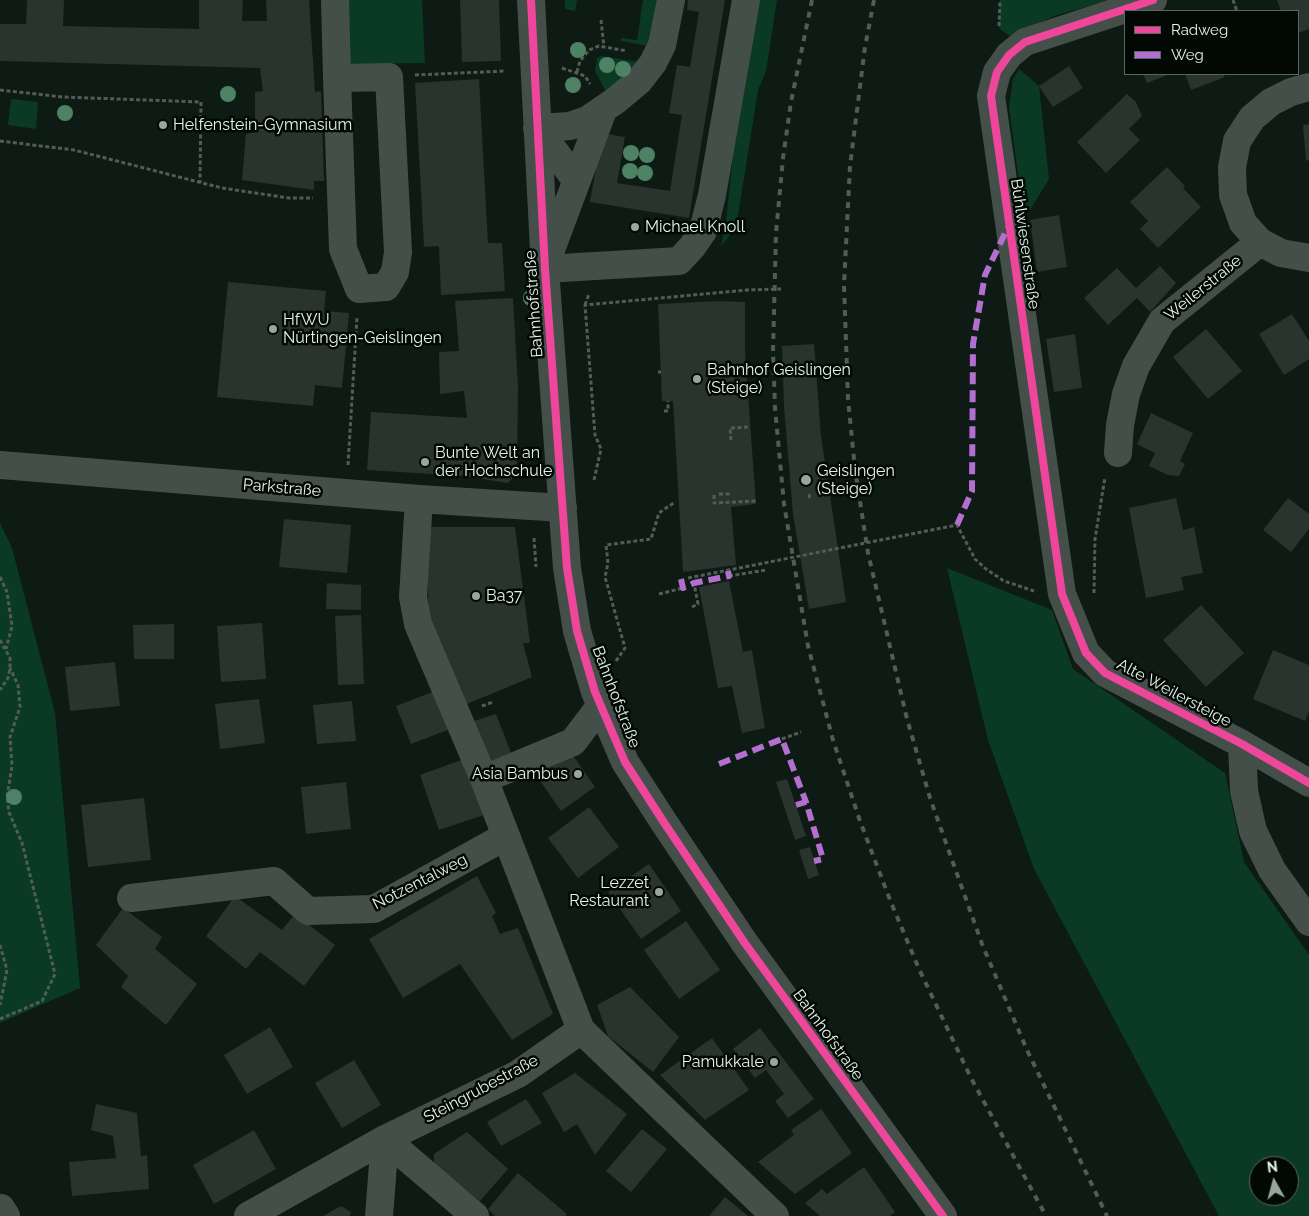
<!DOCTYPE html>
<meta charset="utf-8">
<style>
body{margin:0}
#map{position:relative;width:1309px;height:1216px;overflow:hidden;background:#0d1b14;font-family:Raleway,sans-serif}
canvas{display:block}
.legend{position:absolute;left:1124px;top:10px;width:175px;height:65px;box-sizing:border-box;background:#020804;border:1px solid #5c6660;margin:0;padding:6px 9px;list-style:none;font-size:15px;color:#e3f3e9}
.legend li{display:flex;align-items:center;gap:10px;height:25px}
.legend b{width:25px;border:1px solid #5c6660}
.north{position:absolute;left:1249px;top:1156px;width:50px;height:50px;box-sizing:border-box;background:#020804;border:1px solid #5c6660;border-radius:50%;rotate:353deg;font-size:14px;font-weight:700;line-height:20px;text-align:center;color:#e3f3e9}
.north::after{content:'';display:block;margin:auto;width:18px;height:22px;background:#98a79e;clip-path:polygon(50% 0,100% 100%,50% 72%,0 100%)}
</style>
<div id="map">
<canvas width="1309" height="1216"></canvas>
<ul class="legend">
<li><b style="height:6px;background:#ed469a"></b>Radweg</li>
<li><b style="height:6px;background:#b36fd0"></b>Weg</li>
</ul>
<div class="north">N</div>
</div>
<script>
const context = document.querySelector('canvas').getContext('2d');
context.lineJoin = 'round';
function paint(path, color) { context.fillStyle = color; context.fill(path, 'evenodd'); }
const poly = rows => new Path2D(rows.map(r => 'M' + r).join(''));
function strokePath(path, color, width, dash) { context.strokeStyle = color; context.lineWidth = width; context.lineCap = dash ? 'butt' : 'round'; context.setLineDash(dash || []); context.stroke(path); }
function drawText(font, color, halo, rows, align = 'center') {
  context.font = font + ' Raleway,sans-serif'; context.lineWidth = 5; context.setLineDash([]); context.textBaseline = 'middle'; context.strokeStyle = halo; context.fillStyle = color; for (const [text, x, y, turn = 0] of rows) {
    context.save(); context.translate(x, y); context.rotate((+turn || 0) * Math.PI / 180); context.textAlign = isNaN(turn) ? turn : align; if (halo) context.strokeText(text, 0, 0); context.fillText(text, 0, 0); context.restore();
  }
}
paint(poly([
 [342,0,422,0,425,63,345,64],
 [565,0,577,0,575,11,565,9],
 [643,0,660,0,648,46,621,41,621,38,637,40],
 [755,0,777,0,766,71,758,90,736,228,721,246,726,223,738,106],
 [1000,0,1111,0,1057,15,1009,36,999,28],
 [601,56,639,62,606,92,595,71,597,58],
 [1019,69,1039,86,1049,179,1030,210,1023,212,1009,107,1013,79],
 [11,99,38,102,36,129,8,125],
 [0,523,12,548,55,713,80,988,0,1023],
 [947,568,1052,610,1073,669,1225,773,1244,862,1309,955,1309,1216,1219,1216,1034,869,988,740],
 [1259,1166,1289,1166,1289,1196,1259,1196]
]), '#0a3a24');
paint(poly([
 [27,0,64,0,63,26,199,29,199,0,243,0,242,21,267,21,266,0,309,0,315,92,321,91,324,181,314,181,314,190,242,180,246,134,255,132,255,92,263,91,260,68,0,61,0,24,26,24],
 [460,0,499,0,501,61,462,62],
 [688,0,725,0,689,218,590,202,602,133,625,137,617,183,670,191,682,115,669,113,677,65,690,67,699,12,687,10],
 [1277,0,1309,0,1309,29,1298,33,1298,11,1281,11],
 [1069,66,1083,88,1053,107,1039,86],
 [1143,74,1170,74,1147,83],
 [1185,74,1223,74,1225,77,1191,90],
 [479,79,488,243,502,243,505,291,441,295,439,246,424,247,415,83],
 [1127,94,1136,102,1142,116,1129,129,1140,140,1106,173,1077,142],
 [1309,124,1309,160,1306,161,1303,125],
 [1167,167,1185,186,1183,188,1201,207,1158,248,1140,229,1148,221,1130,202],
 [1059,215,1067,267,1037,272,1030,220],
 [1160,266,1176,283,1150,312,1137,298,1108,325,1084,298,1117,268,1136,288],
 [228,282,326,291,324,311,349,313,342,388,315,385,313,406,217,397],
 [513,298,518,387,517,473,508,483,464,476,367,470,371,412,467,418,464,391,440,394,439,352,459,351,455,301],
 [720,301,745,302,745,352,756,504,731,507,736,565,683,572,673,401,662,401,658,304],
 [1292,314,1309,341,1309,359,1284,375,1259,334],
 [1206,329,1242,371,1208,399,1173,357],
 [1075,334,1082,388,1054,392,1046,339],
 [814,344,821,436,846,602,809,609,793,514,784,407,782,346],
 [1151,413,1193,433,1180,461,1185,464,1179,476,1168,475,1149,466,1155,453,1137,444],
 [1176,498,1183,530,1194,527,1203,573,1181,577,1184,590,1146,598,1129,508],
 [1288,498,1309,514,1309,529,1291,552,1263,530],
 [284,519,351,525,347,573,279,567],
 [426,527,515,527,530,643,523,643,532,677,467,704,429,622],
 [729,581,743,652,752,650,765,728,742,733,732,686,718,688,699,587],
 [327,583,361,585,361,610,326,609],
 [1201,605,1244,653,1206,687,1163,640],
 [361,615,364,684,338,685,335,616],
 [262,623,266,679,221,682,217,626],
 [174,624,174,659,134,659,133,625],
 [1273,650,1309,665,1309,711,1305,721,1253,699],
 [115,662,120,706,70,711,65,667],
 [435,691,450,729,411,744,396,706],
 [259,699,265,743,220,749,215,704],
 [352,701,356,741,317,744,313,705],
 [496,714,513,758,492,766,474,721],
 [570,751,595,787,561,811,536,775],
 [464,759,484,815,439,830,420,775],
 [787,779,806,836,795,840,776,782],
 [346,782,351,829,306,834,301,787],
 [144,798,151,860,88,867,81,805],
 [589,807,619,847,578,878,548,838],
 [810,847,819,875,808,879,799,850],
 [649,864,681,911,641,939,608,892],
 [477,876,496,913,492,916,500,934,518,928,553,1014,512,1040,460,964,403,998,369,939],
 [235,896,282,930,295,914,335,945,304,986,260,952,246,969,206,936],
 [123,908,162,937,155,949,197,984,166,1025,121,987,128,976,96,945],
 [686,921,720,970,679,999,644,950],
 [630,987,679,1037,653,1072,608,1036,597,1005],
 [270,1027,293,1067,247,1094,224,1055],
 [760,1028,814,1099,788,1118,775,1101,784,1094,766,1070,755,1078,733,1049],
 [712,1038,749,1090,705,1120,660,1075],
 [354,1060,381,1105,342,1128,315,1083],
 [575,1073,627,1114,595,1155,577,1124,564,1132,542,1093],
 [526,1099,542,1123,501,1146,487,1122],
 [96,1104,137,1113,141,1156,147,1155,149,1189,72,1196,69,1162,116,1158,113,1136,91,1130],
 [821,1109,852,1153,795,1194,758,1162,794,1135,791,1130],
 [642,1129,667,1149,631,1192,606,1171],
 [254,1130,276,1169,214,1204,193,1165],
 [467,1132,508,1169,480,1201,434,1165,434,1154],
 [864,1167,895,1212,890,1216,820,1216,805,1203,822,1189,827,1194],
 [518,1173,567,1214,565,1216,495,1216,488,1209],
 [725,1197,748,1216,709,1216],
 [341,1206,351,1212,350,1216,323,1216]
]), '#28342d');
strokePath(poly([
 [1233,0,1237,11],
 [601,20,604,47],
 [999,26,1000,0],
 [562,68,585,76,590,84],
 [577,72,580,61,589,50,599,46,627,51],
 [415,75,506,71],
 [0,90,63,97,201,102,200,183],
 [0,141,74,150,222,188,289,198,313,198],
 [585,305,589,294],
 [722,369,746,369],
 [658,372,661,372],
 [664,411,668,411,668,401],
 [731,440,730,428,750,427],
 [348,465,357,317],
 [594,480,601,449,595,435,585,305,747,290,781,289],
 [719,494,732,494],
 [809,494,810,500],
 [714,495,714,503,757,501],
 [534,538,536,567],
 [729,576,766,570],
 [0,577,7,592,12,626,6,649],
 [688,578,957,525,975,559,986,569,1004,581,1034,591],
 [1094,593,1095,539,1105,477],
 [659,594,683,588],
 [692,607,698,604,694,583],
 [0,640,10,658,10,668,8,678,0,690],
 [616,661,625,648,605,577,608,563,606,545,651,539,659,513,675,502],
 [482,706,493,702],
 [782,739,801,732],
 [0,945,7,970,0,1005],
 [0,1019,42,1001,55,974,22,843,9,812,7,797,12,766,10,737,20,707,18,685,10,668]
]), '#535c56', 3, [4, 2.5]);
strokePath(poly([
 [335,0,337,78,343,249,359,289,386,287,395,272,398,252,389,77,337,78],
 [531,0,545,269,567,568,577,631,595,692,625,762,663,821,744,942,943,1216],
 [1153,0,1025,42,1009,55,997,72,991,96,1062,594,1086,653,1105,673,1242,744,1309,783],
 [1309,87,1291,92,1271,102,1252,118,1237,141,1232,167,1233,195,1243,223,1260,242,1281,253,1309,258],
 [537,128,570,126,587,120,615,101,639,81,653,63,662,45,671,0],
 [537,128,576,180],
 [549,255,603,110],
 [545,269,679,261,692,247,703,231,712,195,746,0],
 [1118,453,1120,425,1126,394,1136,366,1162,321,1260,242],
 [0,465,419,499,563,508],
 [419,499,413,597,418,624,484,779,581,1030,775,1216],
 [1242,744,1244,791,1253,831,1272,870,1309,922],
 [484,779,573,742,601,705],
 [131,898,274,881,308,911,374,909,506,836],
 [385,1139,475,1216],
 [1,1208,6,1216],
 [248,1216,385,1139,518,1074,581,1030],
 [379,1216,385,1139]
]), '#454f4a', 28);
strokePath(poly([
 [812,0,791,102,783,158,776,233,773,351,775,408,784,504,808,646,833,740,860,821,890,900,919,969,971,1078,1046,1216],
 [874,0,865,47,850,166,844,285,848,399,855,469,868,553,907,719,930,798,982,944,1027,1050,1107,1216]
]), '#525c55', 4, [6, 6]);
strokePath(poly([
 [957,525,972,491,973,344,985,275,1008,227],
 [681,579,683,588,694,583,729,576,728,571],
 [719,764,782,739,806,802],
 [796,805,806,802,823,859,814,861]
]), '#b36fd0', 6, [12, 6]);
strokePath(poly([
 [531,0,545,269,567,568,577,631,595,692,625,762,663,821,744,942,943,1216],
 [1153,0,1025,42,1009,55,997,72,991,96,1062,594,1086,653,1105,673,1242,744,1309,783]
]), '#ed469a', 8);
context.fillStyle = '#4d8265';
for (const [x, y] of [
 [578,50],
 [607,65],
 [623,69],
 [573,85],
 [228,94],
 [65,113],
 [631,153],
 [647,155],
 [630,171],
 [645,173],
 [531,298],
 [14,797]
]) { context.beginPath(); context.arc(x, y, 8, 0, 2 * Math.PI); context.fill(); }
for (const [x, y, r, color] of [
 [163,125,5,"#98a79e"],
 [635,227,5,"#98a79e"],
 [273,329,5,"#98a79e"],
 [697,379,5,"#98a79e"],
 [425,462,5,"#98a79e"],
 [806,480,6,"#98a79e"],
 [476,596,5,"#98a79e"],
 [578,774,5,"#98a79e"],
 [659,892,5,"#98a79e"],
 [774,1062,5,"#98a79e"]
]) { const dot = new Path2D(); dot.arc(x, y, r, 0, 2 * Math.PI); context.fillStyle = color; context.fill(dot); strokePath(dot, '#020804', 2); }
drawText('16px', '#e3f3e9', '#020804', [
 ["Helfenstein-Gymnasium",173,125],
 ["Michael Knoll",645,227],
 ["HfWU",283,320],
 ["Nürtingen-Geislingen",283,338],
 ["Bahnhof Geislingen",707,370],
 ["(Steige)",707,388],
 ["Bunte Welt an",435,453],
 ["der Hochschule",435,471],
 ["Geislingen",817,471],
 ["(Steige)",817,489],
 ["Ba37",486,596],
 ["Asia Bambus",568,774,"right"],
 ["Lezzet",649,883,"right"],
 ["Restaurant",649,901,"right"],
 ["Pamukkale",764,1062,"right"]
], 'left');
drawText('16px', '#e3f3e9', '#020804', [
 ["Bühlwiesenstraße",1025,244,82],
 ["Weilerstraße",1203,288,-39],
 ["Bahnhofstraße",534,304,-94],
 ["Parkstraße",282,488,5],
 ["Alte Weilersteige",1174,693,28],
 ["Bahnhofstraße",616,697,69],
 ["Notzentalweg",420,882,-27],
 ["Bahnhofstraße",828,1035,54],
 ["Steingrubestraße",481,1089,-28]
]);
</script>
